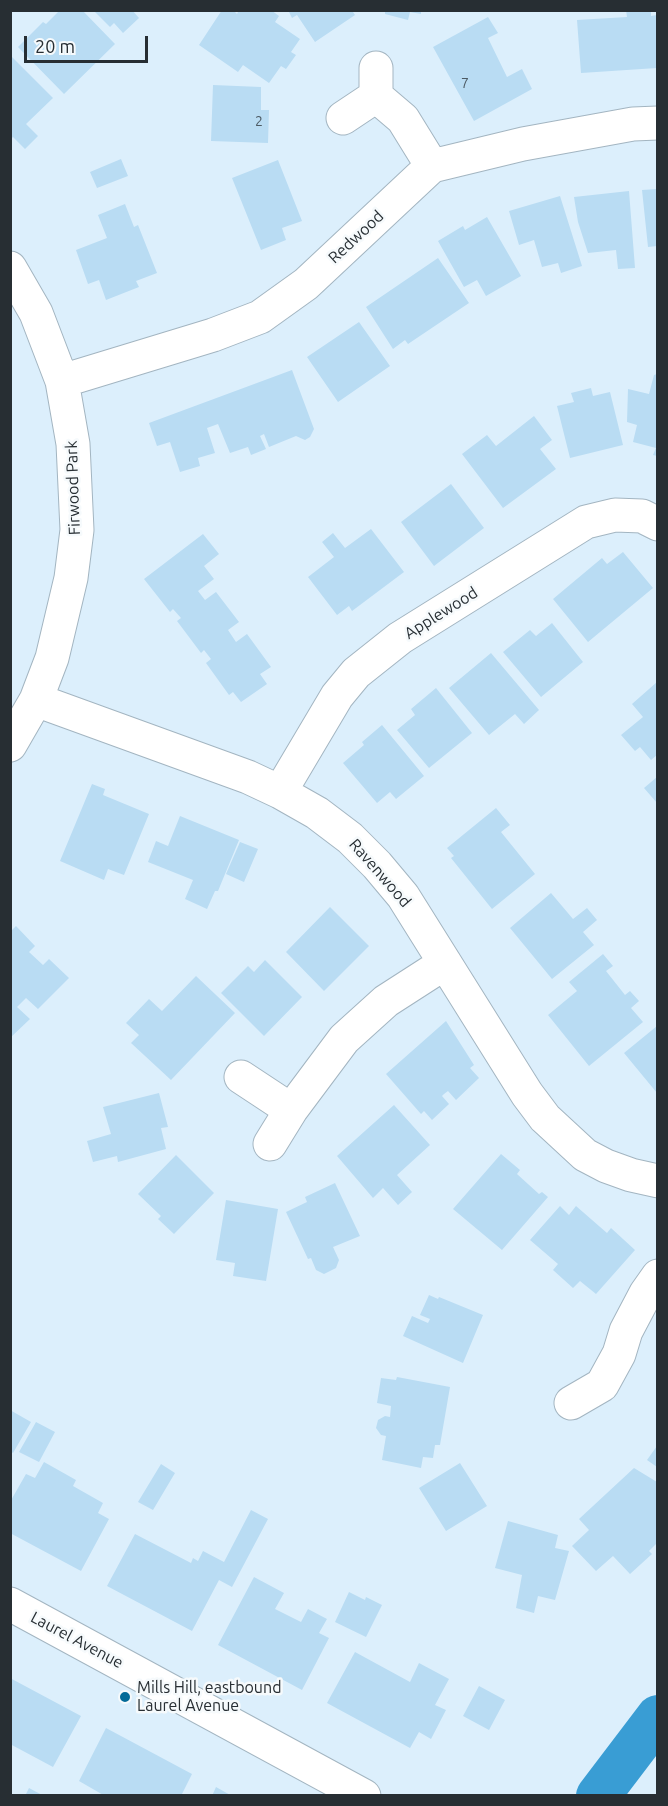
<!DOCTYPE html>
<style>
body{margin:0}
#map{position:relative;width:668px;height:1806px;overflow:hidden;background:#dceffc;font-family:Ubuntu,sans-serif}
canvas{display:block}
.frame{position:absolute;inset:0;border:12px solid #272e33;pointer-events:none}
.scale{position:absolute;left:24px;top:36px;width:124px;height:27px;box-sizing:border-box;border:3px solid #272e33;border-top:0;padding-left:8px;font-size:18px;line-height:21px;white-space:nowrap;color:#272e33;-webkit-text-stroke:4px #f6fafc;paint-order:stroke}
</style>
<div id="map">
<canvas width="668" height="1806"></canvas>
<div class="frame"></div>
<div class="scale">20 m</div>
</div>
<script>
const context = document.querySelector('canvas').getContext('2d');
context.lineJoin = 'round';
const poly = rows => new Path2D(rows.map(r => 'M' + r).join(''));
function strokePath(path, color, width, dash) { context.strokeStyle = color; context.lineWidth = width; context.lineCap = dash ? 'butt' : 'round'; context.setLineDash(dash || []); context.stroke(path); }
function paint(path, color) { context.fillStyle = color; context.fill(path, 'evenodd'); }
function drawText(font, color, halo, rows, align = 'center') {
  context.font = font + ' Ubuntu,sans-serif'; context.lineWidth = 5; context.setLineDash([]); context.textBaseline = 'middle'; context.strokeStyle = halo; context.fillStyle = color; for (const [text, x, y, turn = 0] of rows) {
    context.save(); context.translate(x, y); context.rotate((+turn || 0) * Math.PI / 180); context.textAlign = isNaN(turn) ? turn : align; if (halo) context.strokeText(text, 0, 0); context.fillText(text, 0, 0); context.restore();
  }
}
strokePath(poly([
 [598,1796,658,1717]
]), '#399dd4', 44);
paint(poly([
 [60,10,82,10,115,44,64,94,18,47,43,22,46,24],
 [93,10,132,10,139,18,123,33,114,23,110,27],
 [222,10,233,10,237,14,239,10,271,10,279,16,275,22,300,39,291,52,296,55,286,69,281,66,269,83,243,65,238,72,199,45],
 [288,10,356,10,353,12,355,15,315,42,297,15,292,18],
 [385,10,421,10,421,14,410,12,408,20,385,14],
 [626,10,651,10,651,16,657,15,657,68,581,73,577,20,627,17],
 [488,17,498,33,488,38,507,77,522,69,532,89,474,121,433,47],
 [10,55,53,98,26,124,38,136,25,149,13,137,10,140],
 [213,85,261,87,261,110,269,110,268,143,211,141],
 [121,159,128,176,97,188,90,172],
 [278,160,302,221,282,228,286,240,261,250,232,178],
 [657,189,657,246,648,247,642,190],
 [629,191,635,268,618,269,616,250,588,253,578,222,574,197],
 [560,196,582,266,561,273,558,263,542,267,534,240,519,245,509,211],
 [125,204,134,227,138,225,157,273,136,281,139,287,106,300,99,280,88,284,76,250,107,238,98,215],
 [487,217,521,276,486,296,477,280,464,287,438,241,463,226,465,230],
 [438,258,469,303,408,344,405,340,393,349,366,307],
 [359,322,390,366,338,402,307,357],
 [292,370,314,429,310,437,305,440,296,436,269,447,264,434,260,436,266,449,251,455,248,447,230,453,218,424,207,428,215,453,198,458,200,466,180,472,170,442,157,446,149,423],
 [657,374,657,456,653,455,656,448,633,442,637,425,627,422,628,389,649,394,654,375],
 [591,388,593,396,610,392,623,445,570,458,557,406,574,402,571,393],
 [534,416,552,440,540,449,556,469,503,508,462,454,487,435,496,446],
 [451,484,484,528,434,566,401,522],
 [371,529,404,572,352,611,349,606,337,615,308,577,334,557,322,542,333,533,345,548],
 [203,534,219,554,204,566,214,579,198,591,205,600,216,592,239,622,228,630,236,642,247,634,271,667,260,674,267,684,241,702,233,692,229,695,206,663,211,659,204,650,201,653,177,621,181,618,173,609,170,612,144,579],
 [623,552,653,588,588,642,553,599,602,558,607,564],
 [552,623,583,662,541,697,503,652,530,630,536,636],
 [491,653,539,710,524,724,515,714,489,735,449,688],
 [657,682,657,755,651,760,640,747,635,751,621,735,643,717,632,704],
 [436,688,472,733,429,768,397,730,415,715,411,709],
 [382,725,424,776,396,799,390,792,377,803,343,763,364,745,362,742],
 [657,777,657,803,644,788],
 [92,784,105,789,103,795,149,814,124,875,108,869,104,880,60,861],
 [496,808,510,825,501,832,535,874,492,909,451,858,454,856,447,848],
 [180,816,239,840,218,891,215,891,207,909,185,899,193,880,148,862,156,841,168,846],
 [240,842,258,849,244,882,226,874],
 [551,893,573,919,587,908,597,920,583,932,594,945,552,979,510,928],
 [330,907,369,946,324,991,286,952],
 [16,926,35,946,29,952,43,965,49,959,69,978,38,1009,26,998,17,1007,30,1019,10,1038,10,932],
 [603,954,613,966,606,971,625,995,630,991,639,1001,631,1008,643,1022,589,1066,548,1015,577,991,569,982],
 [265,960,302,997,264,1036,221,993,248,966,254,972],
 [196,976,235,1013,171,1080,131,1043,139,1035,126,1023,149,999,162,1011],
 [446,1021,474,1065,470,1068,479,1078,456,1100,448,1091,444,1094,442,1096,449,1104,432,1120,424,1111,421,1114,386,1074],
 [657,1026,657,1093,624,1053],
 [159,1093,168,1127,161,1128,166,1149,118,1162,117,1156,93,1162,87,1141,111,1134,103,1107],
 [394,1105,430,1145,397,1175,412,1192,398,1205,383,1188,373,1198,337,1156],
 [501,1154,520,1170,517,1174,539,1194,542,1192,548,1197,502,1250,453,1209],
 [176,1155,214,1193,174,1234,158,1219,161,1216,138,1194],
 [335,1183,360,1236,333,1247,339,1260,336,1268,324,1274,316,1270,311,1258,308,1259,286,1212,307,1202,305,1197],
 [226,1200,278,1209,266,1281,233,1276,235,1263,216,1260],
 [560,1206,569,1215,576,1206,607,1233,611,1228,635,1250,596,1294,580,1281,573,1288,553,1270,558,1264,530,1240],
 [429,1295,438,1299,439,1297,483,1315,463,1363,403,1336,412,1316,428,1323,430,1319,420,1315],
 [397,1377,450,1387,440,1445,435,1445,433,1458,423,1457,421,1468,382,1460,386,1436,381,1435,376,1428,378,1420,385,1416,390,1417,391,1406,377,1403,381,1378,396,1380],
 [10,1410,31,1422,13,1453,10,1451],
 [36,1422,55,1432,39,1462,19,1452],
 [657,1446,657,1467,647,1460],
 [44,1462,76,1480,73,1486,103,1503,98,1513,109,1519,81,1571,10,1533,10,1502,26,1474,35,1478],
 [460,1463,487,1506,446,1531,419,1488],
 [161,1464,175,1473,153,1510,138,1502],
 [634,1468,657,1482,657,1543,649,1551,652,1554,630,1574,613,1556,596,1571,572,1546,589,1530,579,1519],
 [251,1510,268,1519,232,1587,219,1580,192,1631,107,1586,135,1534,191,1563,193,1558,198,1561,203,1551,224,1562],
 [508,1521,558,1535,555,1548,569,1551,555,1600,538,1596,534,1613,516,1608,522,1575,495,1568],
 [254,1577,284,1593,275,1609,301,1622,308,1609,327,1619,319,1633,329,1638,302,1690,218,1645],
 [349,1592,365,1600,366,1597,382,1605,366,1637,335,1622],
 [355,1652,410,1682,419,1663,449,1679,435,1705,446,1710,431,1739,419,1732,410,1748,327,1703],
 [10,1678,81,1716,53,1767,10,1744],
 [479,1686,505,1700,489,1730,463,1716],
 [106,1728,192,1774,181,1796,105,1796,79,1781],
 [216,1787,232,1796,212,1796],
 [29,1788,44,1796,25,1796]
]), '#b9dcf3');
const minor = poly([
 [376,68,376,96,403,119,432,166],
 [343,118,376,96],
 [10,268,36,313,62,381,73,444,77,530,71,578,52,658,36,700,10,745],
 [62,381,213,335,260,317,306,284,432,166,523,144,633,124,658,123],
 [36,700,248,777,280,792,317,813,350,838,377,865,403,896,527,1094,545,1118,585,1155,606,1166,631,1175,658,1181],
 [280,792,337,696,356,673,400,638,586,522,615,515,642,516,658,524],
 [241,1077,291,1110],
 [270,1144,291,1110,344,1039,386,1001,445,963],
 [571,1403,602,1385,619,1354,626,1331,646,1293,658,1276],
 [10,1604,364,1796]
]);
strokePath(minor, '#a3b5c1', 35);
strokePath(minor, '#fff', 33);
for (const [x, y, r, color] of [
 [125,1697,6,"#036a98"]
]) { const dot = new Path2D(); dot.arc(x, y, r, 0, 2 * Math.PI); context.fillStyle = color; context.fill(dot); strokePath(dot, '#f6fafc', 2); }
drawText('14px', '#4c5a63', null, [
 ["7",465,83],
 ["2",259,121]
]);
drawText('16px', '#272e33', '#f6fafc', [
 ["Redwood",356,237,-43],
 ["Firwood Park",73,488,-92],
 ["Applewood",441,613,-32],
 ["Ravenwood",380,873,49],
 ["Laurel Avenue",77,1640,28]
]);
drawText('16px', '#272e33', '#f6fafc', [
 ["Mills Hill, eastbound",137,1688],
 ["Laurel Avenue",137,1706]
], 'left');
</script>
